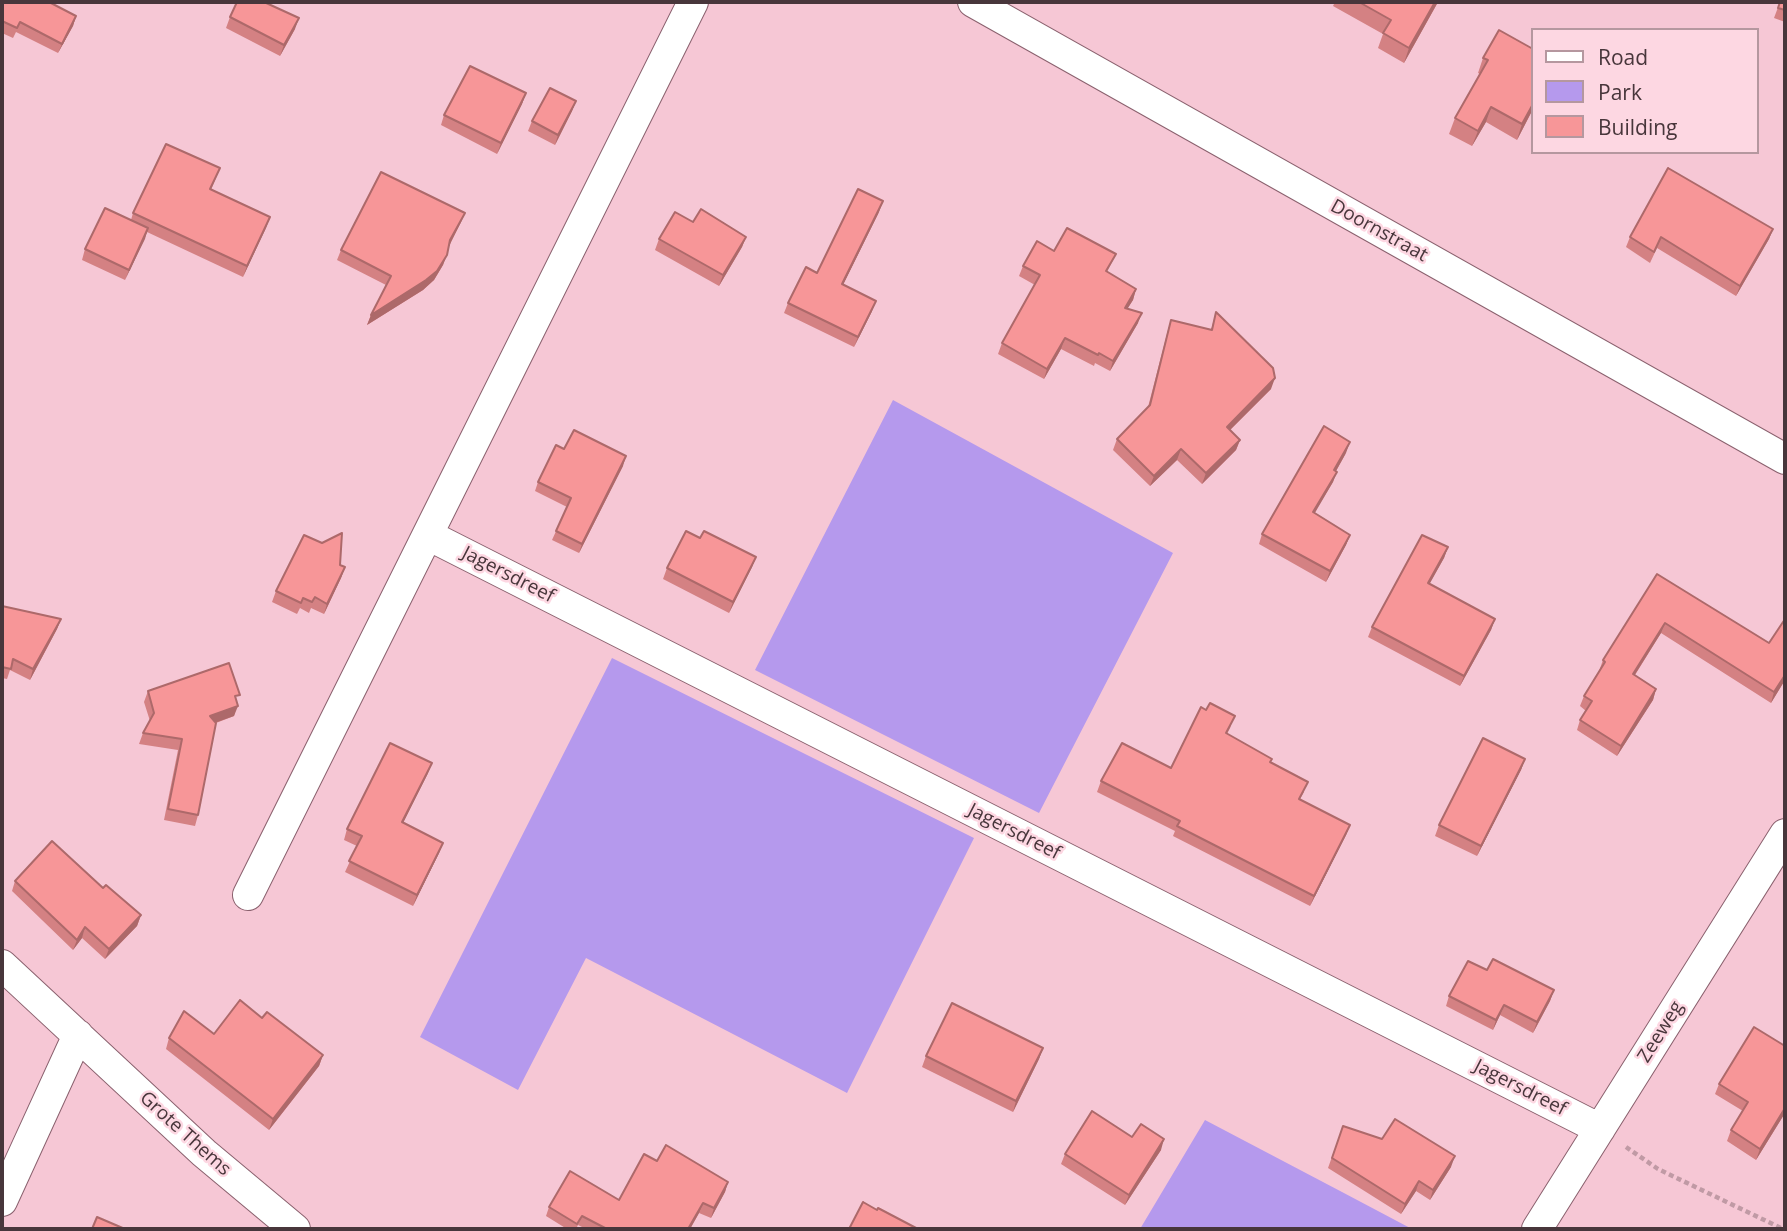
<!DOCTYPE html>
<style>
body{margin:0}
#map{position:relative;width:1787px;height:1231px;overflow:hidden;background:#f6c7d5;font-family:"Open Sans",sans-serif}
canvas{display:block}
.frame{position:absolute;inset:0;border:4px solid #48363b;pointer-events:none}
.legend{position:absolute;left:1531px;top:28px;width:228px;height:126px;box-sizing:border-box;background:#fdd7e2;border:2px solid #b5979f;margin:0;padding:9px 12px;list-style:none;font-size:21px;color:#48363b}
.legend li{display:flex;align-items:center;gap:14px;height:35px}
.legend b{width:35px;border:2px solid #b5979f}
</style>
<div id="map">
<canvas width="1787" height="1231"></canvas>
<div class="frame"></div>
<ul class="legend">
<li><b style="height:9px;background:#fff"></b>Road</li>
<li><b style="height:19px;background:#b599ed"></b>Park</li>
<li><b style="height:19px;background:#f79698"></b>Building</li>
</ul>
</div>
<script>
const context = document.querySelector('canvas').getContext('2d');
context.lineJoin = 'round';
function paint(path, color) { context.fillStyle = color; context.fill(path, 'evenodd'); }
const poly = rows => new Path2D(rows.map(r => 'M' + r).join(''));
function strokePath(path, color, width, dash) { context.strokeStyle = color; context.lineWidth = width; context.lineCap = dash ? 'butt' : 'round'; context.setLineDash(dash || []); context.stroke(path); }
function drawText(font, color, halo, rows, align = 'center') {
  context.font = font + ' "Open Sans",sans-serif'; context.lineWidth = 5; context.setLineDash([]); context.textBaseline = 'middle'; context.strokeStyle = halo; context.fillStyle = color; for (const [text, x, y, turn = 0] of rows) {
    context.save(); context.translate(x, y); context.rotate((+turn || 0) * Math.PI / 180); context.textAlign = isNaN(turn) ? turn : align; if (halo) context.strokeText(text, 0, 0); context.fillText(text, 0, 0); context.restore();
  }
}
paint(poly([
 [893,400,1173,553,1039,813,755,670],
 [612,658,974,838,847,1093,586,958,518,1090,420,1037],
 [1205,1120,1342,1192,1412,1229,1140,1229]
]), '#b599ed');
const minor = poly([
 [973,2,1785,459],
 [428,535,1600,1129],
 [248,895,693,2],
 [2,965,204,1153,295,1229],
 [2,1201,78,1035],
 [1537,1229,1785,834]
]);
strokePath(minor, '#8a616e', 32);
strokePath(poly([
 [1626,1147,1658,1169,1783,1229]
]), '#c09aa5', 4.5, [5, 3.5]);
strokePath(minor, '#fff', 30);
paint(poly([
 [2,2,76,16,73,26,58,53,16,32,13,38,2,33],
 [1333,2,1438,2,1404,63,1378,48,1383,34,1333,6,1335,2],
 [1780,2,1785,2,1785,22,1774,18],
 [230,17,295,29,280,56,226,28],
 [1533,49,1533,109,1517,140,1486,122,1472,146,1449,134,1455,118,1480,74,1478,73,1483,58],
 [526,93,522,104,497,154,441,125,444,115],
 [576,101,572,111,555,145,528,131,532,121],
 [220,168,211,190,270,217,243,277,147,232,125,280,82,260,85,249,131,220,133,213],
 [879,212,843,285,872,311,854,347,784,313,788,303],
 [465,213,461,222,449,246,443,265,434,280,423,290,367,325,371,315,386,285,337,260,341,250],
 [693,222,746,237,742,247,719,286,655,250,659,239],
 [1773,229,1769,239,1736,296,1657,248,1650,263,1626,247,1630,237],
 [1054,251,1116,254,1107,272,1136,289,1133,300,1127,309,1138,323,1110,371,1095,363,1094,366,1061,349,1044,379,998,354,1002,343,1035,285,1019,276,1023,266],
 [1216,312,1271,389,1230,430,1240,440,1236,450,1202,484,1177,460,1150,486,1113,450,1117,439,1148,407,1168,330,1171,320,1211,330],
 [564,449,623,466,579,553,552,540,567,507,535,491,538,482],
 [1346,453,1336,471,1333,482,1314,513,1350,535,1346,545,1326,582,1259,544,1262,534],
 [700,538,756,557,752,567,729,613,663,579,667,568],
 [1448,547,1444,558,1429,584,1495,619,1491,630,1460,686,1368,637,1372,627],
 [340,565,345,567,341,578,324,614,311,608,309,613,300,608,297,614,272,602,276,591],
 [1657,574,1785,680,1771,703,1661,633,1635,675,1656,689,1653,700,1617,756,1577,730,1580,720,1586,711,1580,706,1584,696,1599,671,1603,660],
 [2,606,61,619,57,629,30,680,10,670,7,679,2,678],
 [148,691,237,703,234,716,216,723,198,815,195,826,164,820,178,750,139,744,143,733,150,721,144,702],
 [1231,726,1227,734,1270,762,1304,792,1300,799,1350,825,1346,835,1310,906,1173,836,1175,831,1097,792,1101,781,1171,768],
 [1525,759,1521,770,1477,856,1435,836,1439,825],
 [428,773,403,823,443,843,439,853,413,906,345,872,357,846,344,840,347,829],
 [15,881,103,888,141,915,137,926,105,959,82,938,73,950,12,891],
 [1487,970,1554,990,1550,1001,1533,1033,1500,1015,1493,1030,1446,1006,1449,996],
 [262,1018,323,1055,319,1066,269,1130,166,1049,169,1038,214,1034],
 [1043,1048,1039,1059,1013,1112,922,1067,926,1056],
 [1719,1084,1785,1113,1756,1160,1727,1141,1731,1130,1743,1111,1715,1094],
 [1343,1126,1382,1139,1451,1167,1430,1200,1416,1191,1401,1214,1328,1168],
 [1132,1137,1161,1150,1125,1205,1061,1164,1065,1154],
 [657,1161,728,1182,725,1192,711,1218,699,1213,690,1229,586,1229,578,1225,576,1229,567,1229,546,1216,549,1207,619,1200]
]), '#d48183');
paint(poly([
 [1435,2,1438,2,1404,63,1409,48],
 [76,16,73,26,58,53,62,44],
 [299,18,295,29,280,56,284,45],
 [526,93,522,104,497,154,501,143],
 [576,101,572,111,555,145,558,135],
 [1533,104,1533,109,1517,140,1522,124],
 [1491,107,1486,122,1472,146,1478,131],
 [883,201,879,212,838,295,842,284],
 [465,213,461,222,447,250,450,240],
 [270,217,266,228,243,277,247,266],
 [148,228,145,239,125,280,129,270],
 [1773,229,1769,239,1736,296,1740,286],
 [746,237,742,247,719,286,723,275],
 [447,255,443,265,434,280,423,290,367,325,371,315],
 [1136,289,1133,300,1121,319,1125,308],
 [876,301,872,311,854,347,858,337],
 [1142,313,1138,323,1110,371,1113,361],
 [1065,338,1061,349,1044,379,1047,369],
 [1275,378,1271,389,1223,437,1227,427],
 [1240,440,1236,450,1202,484,1206,473],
 [1350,442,1346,453,1331,480,1334,470],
 [1181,449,1177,460,1150,486,1154,476],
 [626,456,623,466,579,553,582,544],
 [1337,472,1333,482,1309,523,1313,512],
 [1350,535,1346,545,1326,582,1330,571],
 [1448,547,1444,558,1424,594,1428,583],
 [756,557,752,567,729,613,733,602],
 [345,567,341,578,324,614,327,604],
 [61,619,57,629,30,680,33,669],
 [1495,619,1491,630,1460,686,1464,676],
 [1665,623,1661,633,1629,684,1633,674],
 [1785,675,1785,680,1771,703,1774,692],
 [1656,689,1653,700,1617,756,1621,746],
 [238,706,234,716,206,726,210,716],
 [1525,759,1521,770,1477,856,1481,846],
 [432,763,428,773,398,833,402,822],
 [1350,825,1346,835,1310,906,1314,896],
 [443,843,439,853,413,906,417,895],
 [141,915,137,926,105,959,109,949],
 [85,927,82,938,73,950,77,940],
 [1554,990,1550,1001,1533,1033,1537,1022],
 [1504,1005,1500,1015,1493,1030,1496,1020],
 [1043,1048,1039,1059,1013,1112,1016,1101],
 [323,1055,319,1066,269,1130,273,1119],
 [1785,1108,1785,1113,1756,1160,1760,1149],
 [1164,1139,1161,1150,1125,1205,1129,1195],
 [1455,1156,1451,1167,1430,1200,1433,1190],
 [1419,1181,1416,1191,1401,1214,1405,1204],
 [728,1182,725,1192,711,1218,714,1208],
 [703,1203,699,1213,690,1229,688,1229]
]), '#ad696a');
const building = poly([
 [2,2,49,2,76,16,62,44,20,22,17,28,2,21,2,2],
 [237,2,264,2,299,18,284,45,230,17,237,2],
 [1359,2,1435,2,1409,48,1383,33,1391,20,1359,2],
 [1780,2,1785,2,1785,10,1778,8,1780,2],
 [1499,30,1533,49,1533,104,1522,124,1491,107,1478,131,1455,118,1488,60,1483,58,1499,30],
 [470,66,526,93,501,143,444,115,470,66],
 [550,88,576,101,558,135,532,121,550,88],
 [166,144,220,168,210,189,270,217,247,266,133,213,166,144],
 [1668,168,1773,229,1740,286,1661,237,1654,252,1630,237,1668,168],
 [381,172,465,213,450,240,447,255,437,271,426,280,371,315,391,276,341,250,381,172],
 [858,189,883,201,842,284,876,301,858,337,788,303,806,267,817,273,858,189],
 [105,208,148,228,129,270,85,249,105,208],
 [701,209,746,237,723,275,659,239,675,212,693,222,701,209],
 [1067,228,1116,254,1106,271,1136,289,1125,308,1142,313,1113,361,1099,353,1098,355,1065,338,1047,369,1002,343,1040,275,1023,266,1037,241,1054,251,1067,228],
 [1216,312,1273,368,1275,378,1227,427,1240,440,1206,473,1181,449,1154,476,1117,439,1150,405,1171,320,1212,330,1216,312],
 [1324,426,1350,442,1334,470,1337,472,1313,512,1350,535,1330,571,1262,534,1324,426],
 [574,430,626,456,582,544,556,531,571,498,538,482,556,445,564,449,574,430],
 [686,531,700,538,704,531,756,557,733,602,667,568,686,531],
 [342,533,340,565,345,567,327,604,315,597,312,602,303,598,301,603,276,591,304,535,322,543,342,533],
 [1422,535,1448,547,1428,583,1495,619,1464,676,1372,627,1422,535],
 [1657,574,1769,643,1785,619,1785,675,1774,692,1665,623,1633,674,1656,689,1621,746,1580,720,1592,701,1584,696,1605,662,1603,660,1657,574],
 [2,606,61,619,33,669,13,659,11,669,2,667,2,606],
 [229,663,240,695,235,696,238,706,210,716,216,723,198,815,168,809,182,739,143,733,154,713,148,691,229,663],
 [1210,703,1235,716,1226,733,1272,759,1270,762,1308,782,1299,799,1350,825,1314,896,1177,826,1180,821,1101,781,1122,743,1171,768,1201,707,1206,710,1210,703],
 [1483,738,1525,759,1481,846,1439,825,1483,738],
 [390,743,432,763,402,822,443,843,417,895,349,861,362,836,347,829,390,743],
 [52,841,103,888,106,885,141,915,109,949,85,927,77,940,15,881,52,841],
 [1493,959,1554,990,1537,1022,1504,1005,1496,1020,1449,996,1468,961,1487,970,1493,959],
 [240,1000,262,1018,267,1012,323,1055,273,1119,169,1038,184,1011,214,1034,240,1000],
 [952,1003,1043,1048,1016,1101,926,1056,952,1003],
 [1754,1027,1785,1046,1785,1108,1760,1149,1731,1130,1748,1102,1719,1084,1754,1027],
 [1092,1111,1132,1137,1141,1124,1164,1139,1129,1195,1065,1154,1092,1111],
 [1395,1119,1455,1156,1433,1190,1419,1181,1405,1204,1332,1158,1343,1126,1382,1139,1395,1119],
 [666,1145,728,1182,714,1208,703,1203,688,1229,607,1229,582,1216,577,1224,549,1207,570,1171,619,1200,644,1154,657,1161,666,1145],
 [863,1202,877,1210,878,1208,918,1229,849,1229,863,1202],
 [97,1217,125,1229,92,1229,97,1217]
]);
paint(building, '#f79698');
strokePath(building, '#ad696a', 2);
drawText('19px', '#48363b', '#fdd7e2', [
 ["Doornstraat",1379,231,29],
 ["Jagersdreef",508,575,27],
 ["Jagersdreef",1014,832,27],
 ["Zeeweg",1661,1032,-58],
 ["Jagersdreef",1520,1088,27],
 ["Grote Thems",185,1134,42]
]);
</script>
